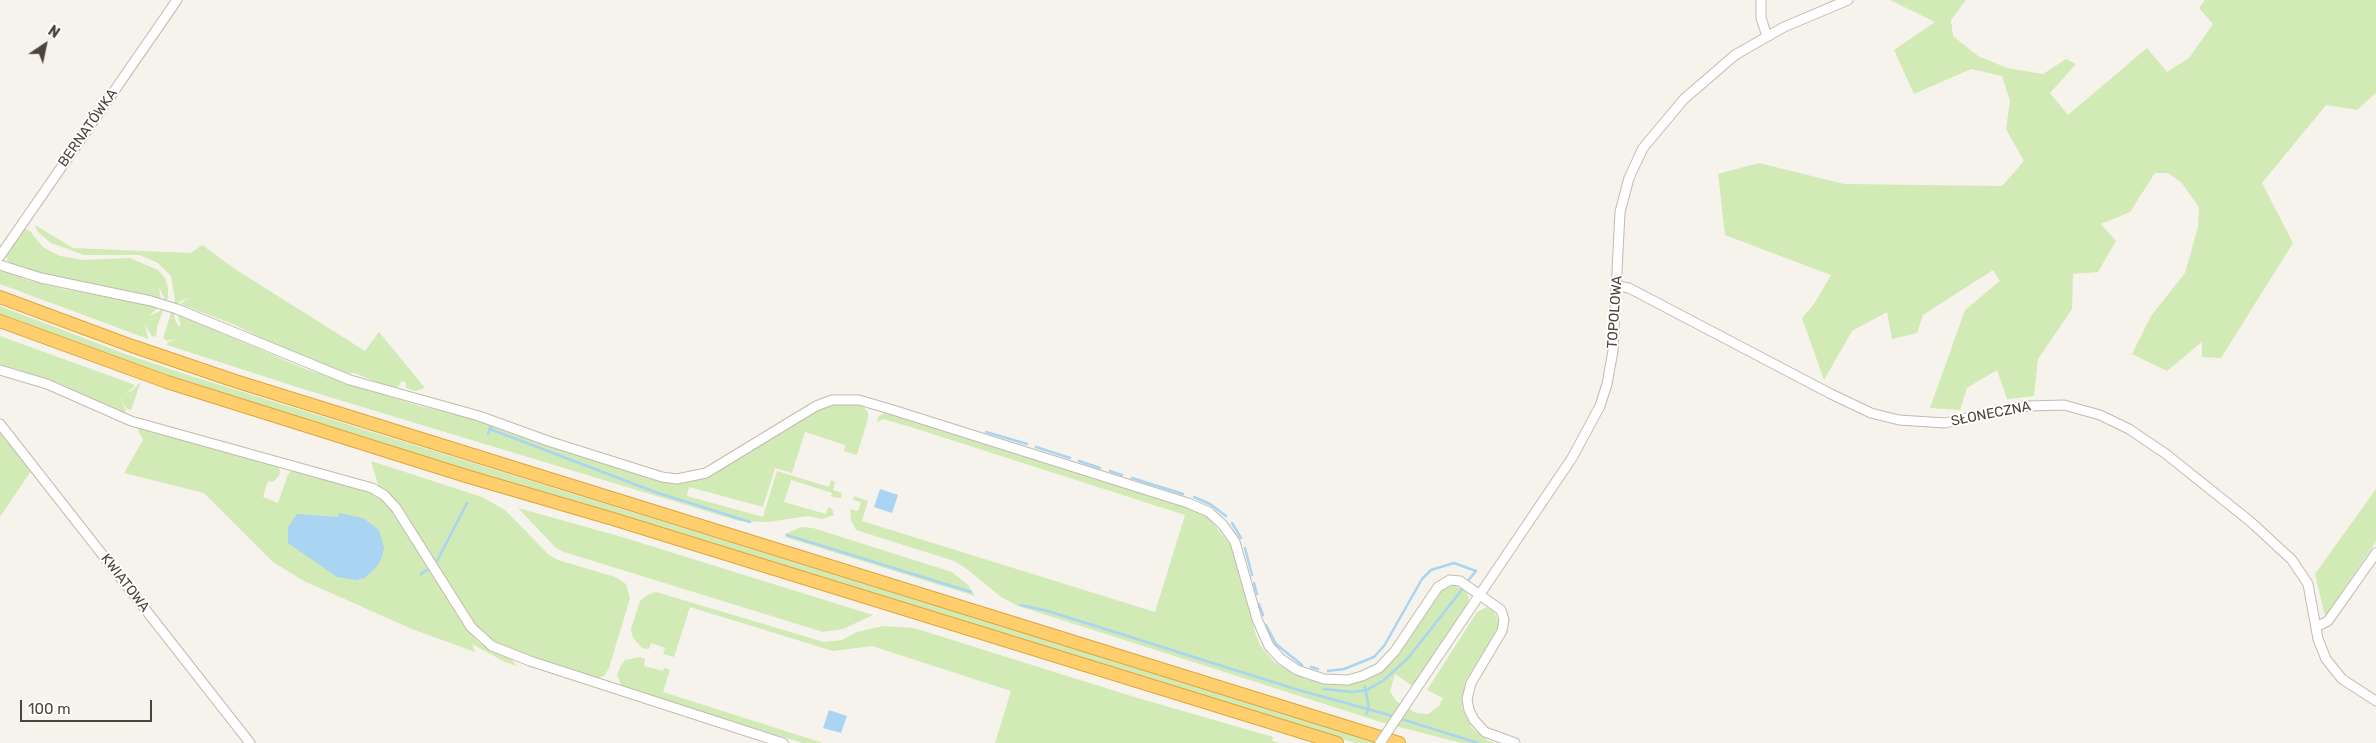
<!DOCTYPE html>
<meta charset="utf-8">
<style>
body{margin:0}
#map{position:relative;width:2376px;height:743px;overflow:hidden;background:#f6f3ec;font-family:Rubik,sans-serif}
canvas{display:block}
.north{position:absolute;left:20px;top:20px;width:50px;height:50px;-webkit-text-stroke:4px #fff;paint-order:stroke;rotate:34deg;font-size:14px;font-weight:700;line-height:20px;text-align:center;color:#4b4439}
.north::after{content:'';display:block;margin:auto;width:18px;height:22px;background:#4b4439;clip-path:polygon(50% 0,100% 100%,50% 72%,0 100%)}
.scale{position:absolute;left:20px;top:700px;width:132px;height:22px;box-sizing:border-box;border:2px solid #4b4439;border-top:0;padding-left:6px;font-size:15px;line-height:18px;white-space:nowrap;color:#4b4439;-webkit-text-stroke:4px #fff;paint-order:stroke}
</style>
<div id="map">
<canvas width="2376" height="743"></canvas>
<div class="north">N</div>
<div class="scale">100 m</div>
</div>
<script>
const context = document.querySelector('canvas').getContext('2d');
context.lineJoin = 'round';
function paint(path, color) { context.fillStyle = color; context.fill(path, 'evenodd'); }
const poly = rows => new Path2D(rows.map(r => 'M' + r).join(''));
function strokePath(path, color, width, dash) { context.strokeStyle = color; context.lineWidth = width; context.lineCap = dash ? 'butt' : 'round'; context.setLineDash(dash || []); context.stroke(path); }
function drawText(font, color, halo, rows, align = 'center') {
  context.font = font + ' Rubik,sans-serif'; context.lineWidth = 4; context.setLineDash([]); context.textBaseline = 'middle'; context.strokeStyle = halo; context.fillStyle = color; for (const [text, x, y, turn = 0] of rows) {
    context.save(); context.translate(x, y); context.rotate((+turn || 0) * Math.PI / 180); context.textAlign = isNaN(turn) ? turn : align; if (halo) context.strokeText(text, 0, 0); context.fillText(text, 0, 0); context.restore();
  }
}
paint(poly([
 [1890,0,1966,0,1951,20,1953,36,1978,56,2007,68,2043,74,2066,59,2076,64,2050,93,2068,115,2147,48,2167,72,2189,58,2213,24,2199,8,2205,0,2376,0,2376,93,2357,110,2326,105,2262,183,2293,243,2221,358,2202,357,2202,342,2167,371,2132,354,2151,316,2185,273,2198,227,2199,207,2181,182,2168,173,2155,173,2130,212,2101,224,2116,241,2098,272,2073,274,2072,309,2038,359,2034,396,2007,399,1997,370,1967,388,1960,410,1930,408,1965,310,2000,281,1993,270,1923,315,1917,333,1892,339,1887,312,1852,331,1824,380,1802,318,1814,304,1831,275,1725,235,1718,174,1759,163,1844,184,2002,186,2024,161,2006,129,2010,101,2002,76,1971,69,1914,94,1894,50,1935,22],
 [35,225,73,248,191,253,202,245,235,269,365,351,379,332,425,388,415,391,406,388,406,382,402,381,396,389,354,373,342,374,297,356,235,325,180,304,190,297,179,302,174,317,178,326,181,325,177,314,303,368,364,389,423,407,473,417,674,481,689,482,718,471,748,454,771,437,820,409,832,405,844,402,861,404,868,412,868,419,857,455,844,451,845,445,805,432,792,473,775,468,763,507,689,487,687,496,763,517,777,471,829,487,831,480,835,482,833,490,842,493,841,498,837,498,831,496,832,493,791,480,784,502,826,514,828,507,832,509,834,515,822,519,808,516,768,522,739,521,303,389,167,345,167,343,178,338,167,341,163,338,175,300,171,276,158,263,140,255,84,255,51,243,38,232],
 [23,228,30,231,43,247,60,256,84,260,130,258,158,270,165,278,168,288,168,297,157,327,156,337,152,336,145,325,148,339,0,284,0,269,27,280,67,290,119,298,159,307,149,316,160,311,164,298,159,287,161,300,37,273,11,264,7,260,6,254],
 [0,306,128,355,194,377,1380,743,1355,743,735,550,468,471,192,383,125,361,0,314],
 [0,336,135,385,133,388,124,394,133,390,141,381,131,410,127,409,121,400,126,410,124,413,59,383,0,364],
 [886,412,891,412,1192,508,1209,518,1230,545,1236,558,1255,632,1260,645,1275,663,1305,679,1340,685,1369,679,1396,658,1443,589,1453,585,1466,591,1469,598,1466,608,1412,686,1395,674,1390,691,1396,701,1416,713,1428,714,1439,706,1443,698,1427,690,1477,612,1487,607,1494,612,1498,620,1498,627,1465,682,1462,708,1472,728,1488,741,1495,743,1461,743,1384,723,1018,606,1001,597,967,569,954,561,856,530,851,520,850,509,858,511,861,502,853,500,854,496,868,501,862,521,1155,612,1185,515,917,429,883,419,877,422,878,417],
 [138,426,223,451,277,463,280,471,279,476,273,482,268,481,263,497,278,503,288,474,294,469,361,486,378,495,393,509,466,627,477,641,487,648,511,659,517,666,505,662,472,644,475,652,412,629,304,581,273,562,204,493,124,473,143,440,138,430],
 [0,433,31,471,0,517],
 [371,461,482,497,505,510,549,555,558,560,615,577,626,584,630,598,609,668,605,675,597,679,495,644,471,621,397,502,378,485],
 [2376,489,2376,542,2325,616,2315,574],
 [518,508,622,537,873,615,843,629,823,632,564,552,556,548],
 [801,527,813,528,952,572,968,585,975,596,785,537,785,534],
 [656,592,824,642,842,640,857,632,883,626,914,628,1131,696,1273,737,1272,741,1281,743,995,743,1011,691,872,646,833,651,690,607,674,657,663,654,665,648,651,643,649,649,642,648,633,638,631,629,640,601,647,595],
 [640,657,645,659,644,666,663,671,664,668,670,669,663,692,823,743,803,743,622,687,617,675,620,667,625,660]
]), '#d2eab5');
paint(poly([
 [880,489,898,495,892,513,874,507],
 [339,513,363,518,379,530,384,548,382,557,378,565,365,578,356,580,337,577,288,543,288,527,297,514,338,517],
 [829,710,847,716,841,733,823,728]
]), '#a9d4f2');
strokePath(poly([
 [490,429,655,492,750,522],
 [986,432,1027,444],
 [488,434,491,426],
 [1036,447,1070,458],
 [1079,461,1100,468],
 [1110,471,1122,475],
 [1132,478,1183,494],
 [1194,497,1210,504,1226,516],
 [1232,523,1241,538],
 [787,535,971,592],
 [1245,548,1252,575],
 [435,565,467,503],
 [421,574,430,568],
 [1254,583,1257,594],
 [1259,604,1263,615],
 [1021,605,1048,611,1295,689,1382,713,1478,743],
 [1266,625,1276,644,1302,665],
 [1311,667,1318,669],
 [1328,671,1344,669,1374,657,1384,646,1422,579,1431,570,1454,563,1476,571,1467,582],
 [1365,687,1369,709,1366,714],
 [1324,689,1352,692,1367,690,1384,680,1408,658,1464,587]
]), '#a9d4f2', 2.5);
const minor = poly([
 [1761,0,1761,18,1767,36],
 [0,256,177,0],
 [0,265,41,278,151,301,177,309,350,380,479,416,548,441,662,477,677,479,706,473,816,406,832,400,859,400,893,410,1188,503,1209,512,1223,525,1235,542,1257,619,1269,646,1281,659,1297,670,1324,679,1348,680,1362,676,1379,668,1395,651,1438,587,1450,580,1460,581,1501,610,1504,620,1502,631,1471,683,1467,699,1469,710,1474,720,1485,732,1515,743],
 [1617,286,1629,288,1831,394,1871,413,1899,420,1945,423,1991,412,2029,406,2064,405,2100,415,2129,429,2166,454,2251,522,2292,560,2308,584,2318,639,2326,659,2342,679,2376,701],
 [0,370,47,384,131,421,372,488,384,495,396,508,471,627,492,646,530,661,783,743],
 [0,424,250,743],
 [2316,627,2328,621,2376,553],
 [1420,683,1572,458,1600,406,1607,384,1613,351,1620,212,1629,178,1643,148,1684,99,1735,55,1784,27,1848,0]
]);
const highway = poly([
 [0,297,132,346,235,381,1399,743],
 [0,321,167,382,466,476,613,519,1337,743]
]);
strokePath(minor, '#c2bbae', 11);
strokePath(highway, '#e0a43c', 14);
strokePath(minor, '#fff', 9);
strokePath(highway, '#ffcf6e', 12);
const minorBridge = poly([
 [1380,743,1420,683]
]);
strokePath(minorBridge, '#c2bbae', 11, []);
strokePath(minorBridge, '#fff', 9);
drawText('14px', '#4b4439', '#fff', [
 ["BERNATÓWKA",88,128,-55],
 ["TOPOLOWA",1615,312,-86],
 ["SŁONECZNA",1991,414,-11],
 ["KWIATOWA",125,583,52]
]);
</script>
